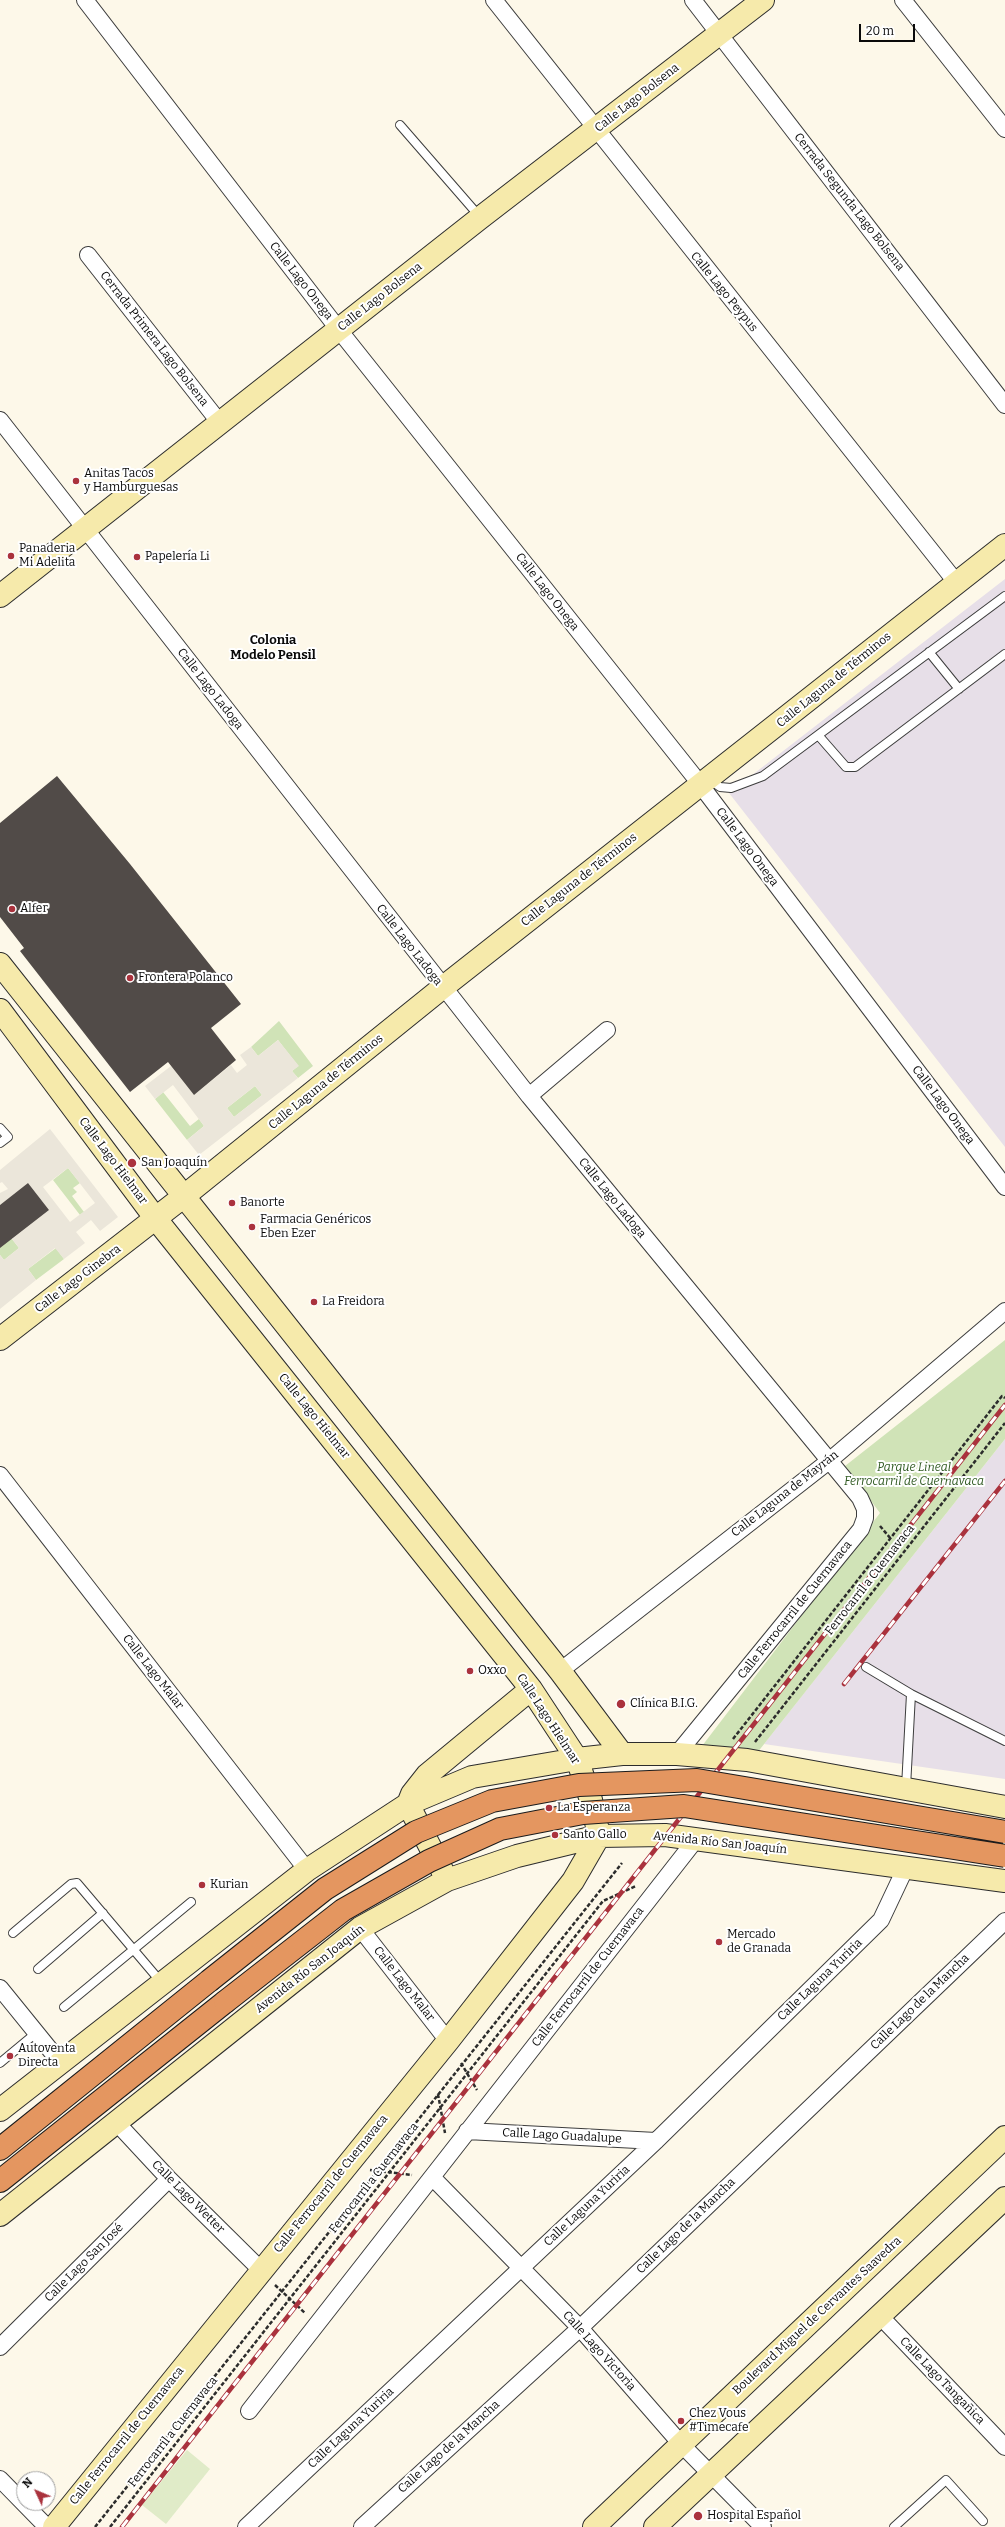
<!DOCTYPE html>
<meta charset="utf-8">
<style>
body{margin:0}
#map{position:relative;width:1005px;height:2527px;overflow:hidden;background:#fdf8e9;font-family:Bitter,serif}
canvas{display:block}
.north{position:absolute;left:16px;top:2471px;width:40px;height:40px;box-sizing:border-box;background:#fff;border:1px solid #9d9d9d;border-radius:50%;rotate:314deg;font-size:11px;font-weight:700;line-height:16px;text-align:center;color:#0a0a0a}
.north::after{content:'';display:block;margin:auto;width:14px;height:18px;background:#aa323d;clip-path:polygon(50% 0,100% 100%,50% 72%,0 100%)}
.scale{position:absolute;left:859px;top:24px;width:56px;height:18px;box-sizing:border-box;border:2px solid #0a0a0a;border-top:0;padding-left:5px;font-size:12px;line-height:14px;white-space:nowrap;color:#0a0a0a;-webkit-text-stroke:3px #fff;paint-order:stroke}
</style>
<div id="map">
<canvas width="1005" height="2527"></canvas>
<div class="north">N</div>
<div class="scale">20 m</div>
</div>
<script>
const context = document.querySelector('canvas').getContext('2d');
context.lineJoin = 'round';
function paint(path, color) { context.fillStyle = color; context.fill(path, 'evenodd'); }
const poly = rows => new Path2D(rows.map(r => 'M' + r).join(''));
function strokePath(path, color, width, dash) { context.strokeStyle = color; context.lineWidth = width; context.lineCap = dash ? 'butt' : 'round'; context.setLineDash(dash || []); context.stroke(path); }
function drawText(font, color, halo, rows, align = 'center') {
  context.font = font + ' Bitter,serif'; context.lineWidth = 4; context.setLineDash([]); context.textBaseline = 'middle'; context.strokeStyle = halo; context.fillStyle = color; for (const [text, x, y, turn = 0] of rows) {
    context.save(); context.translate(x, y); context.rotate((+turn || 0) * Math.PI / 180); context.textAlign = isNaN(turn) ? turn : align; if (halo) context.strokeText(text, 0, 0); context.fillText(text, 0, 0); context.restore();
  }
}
paint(poly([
 [1005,579,1005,1147,729,793],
 [1005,1439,1005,1779,764,1744]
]), '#e7dfe8');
paint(poly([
 [279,1021,313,1066,298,1078,292,1071,298,1066,278,1040,258,1056,251,1047],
 [255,1086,262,1095,234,1117,227,1108],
 [163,1092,190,1126,199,1119,204,1126,187,1140,155,1099],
 [68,1168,80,1183,73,1188,77,1192,72,1196,84,1212,80,1215,53,1180],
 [0,1237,12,1239,19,1248,4,1260,0,1255],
 [56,1248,64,1259,36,1280,28,1269],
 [1005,1340,1005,1439,757,1753,702,1746,880,1513,845,1466]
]), '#d0e3b7');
paint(poly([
 [187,2450,210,2469,166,2524,142,2505]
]), '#e0ebc8');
paint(poly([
 [278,1040,299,1066,292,1071,298,1078,199,1155,187,1140,204,1126,173,1085,155,1099,145,1086,171,1066,194,1095,231,1065,237,1073,247,1065,240,1055,251,1047,258,1056],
 [255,1086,262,1095,234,1117,227,1108],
 [50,1129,118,1217,100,1231,91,1220,76,1232,85,1243,64,1259,55,1248,28,1269,36,1280,0,1309,0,1255,4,1260,19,1248,12,1239,49,1210,28,1183,0,1205,0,1193,8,1189,2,1182,0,1183,0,1170],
 [68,1168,95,1203,70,1222,43,1187]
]), '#ebe6da');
paint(poly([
 [57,776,130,864,241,1004,211,1028,236,1060,194,1095,168,1062,130,1092,20,951,24,948,0,917,0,823],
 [28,1183,49,1210,0,1248,0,1205]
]), '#514b48');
const lane = poly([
 [400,125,480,217],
 [929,652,959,689],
 [818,735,846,767,855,767,1005,654],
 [710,780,720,787,731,788,763,776,1005,596],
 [0,1128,8,1137,0,1143],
 [866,1667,911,1694,906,1787],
 [911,1694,1005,1741],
 [13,1933,71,1884,77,1883,161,1982],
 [38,1969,103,1913],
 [64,2007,191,1902],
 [0,2063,36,2033],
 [894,2527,946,2480,983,2521]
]);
const street = poly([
 [85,0,339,330,693,775,1005,1187],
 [494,0,956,582],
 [693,0,1005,405],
 [903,0,1005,129],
 [88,255,220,423],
 [0,420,529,1096,860,1498,865,1509,865,1518,861,1529,677,1754],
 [529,1096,607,1030],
 [0,1475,307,1870],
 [560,1671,829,1461,1005,1311],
 [360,1928,448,2041],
 [0,1988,60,2062],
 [116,2122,169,2179,261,2270],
 [467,2131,656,2141],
 [432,2177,580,2328,681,2444,763,2527],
 [880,2316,1005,2447],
 [0,2347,169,2179],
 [249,2411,697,1838],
 [0,2479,47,2527],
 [246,2527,656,2141,881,1920,906,1867],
 [362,2527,580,2328,1005,1921]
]);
const secondary = poly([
 [0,596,480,218,763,0],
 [0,964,560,1671,622,1754],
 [0,1010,156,1219,531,1689,577,1759,591,1800,598,1831],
 [0,1339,183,1197,442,988,1005,545],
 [444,1874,408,1804,412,1794,427,1775,531,1689],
 [0,2110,307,1870,408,1804,472,1777,577,1759,622,1754,677,1754,747,1760,1005,1807],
 [0,2215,360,1928,447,1880,517,1856,599,1836,665,1835,1005,1881],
 [54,2527,448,2041,573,1881,599,1836],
 [594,2527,1005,2137],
 [655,2527,1005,2198]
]);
const highway = poly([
 [0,2149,209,1981],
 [0,2181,225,2002]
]);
strokePath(lane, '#3d3d3d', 10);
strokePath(street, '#3d3d3d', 18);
strokePath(secondary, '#2c2c2c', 24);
strokePath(highway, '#1b1b1b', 24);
strokePath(poly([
 [880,1526,891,1539],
 [733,1739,1002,1396,1005,1398],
 [755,1742,1005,1423],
 [461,2063,477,2090],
 [438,2094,445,2133],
 [370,2170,412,2175],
 [275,2285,305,2313],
 [95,2527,622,1863],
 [110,2527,603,1901,636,1886]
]), '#2c2c2c', 2.5, [4, 2]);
strokePath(lane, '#fff', 8);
strokePath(street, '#fff', 16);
strokePath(secondary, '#f6eaab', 22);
strokePath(highway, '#e49660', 22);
const rail = poly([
 [844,1684,1005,1481],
 [122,2527,1005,1405]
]);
strokePath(rail, '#aa323d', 4.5);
strokePath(rail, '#fff', 3, [9]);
const highwayBridge = poly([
 [209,1981,325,1889,416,1832,492,1801,579,1785,697,1780,1005,1832],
 [225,2002,343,1910,429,1861,500,1829,583,1813,684,1806,1005,1856]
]);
strokePath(highwayBridge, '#1b1b1b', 24, []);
strokePath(highwayBridge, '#e49660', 22);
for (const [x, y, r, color] of [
 [76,481,4,"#aa323d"],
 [11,556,4,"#aa323d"],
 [137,557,4,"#aa323d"],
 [12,909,4,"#aa323d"],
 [130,978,4,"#aa323d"],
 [132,1163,5,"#aa323d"],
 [232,1203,4,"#aa323d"],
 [252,1227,4,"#aa323d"],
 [314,1302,4,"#aa323d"],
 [470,1671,4,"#aa323d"],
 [621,1704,5,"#aa323d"],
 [549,1808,4,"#aa323d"],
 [555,1835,4,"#aa323d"],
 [202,1885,4,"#aa323d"],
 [719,1942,4,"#aa323d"],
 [10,2056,4,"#aa323d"],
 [681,2421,4,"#aa323d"],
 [698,2516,5,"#aa323d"]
]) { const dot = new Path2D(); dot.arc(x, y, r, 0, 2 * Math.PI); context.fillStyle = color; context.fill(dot); strokePath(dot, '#fff', 1.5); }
drawText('12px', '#0a0a0a', '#fff', [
 ["Calle Lago Bolsena",637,98,-38],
 ["Cerrada Segunda Lago Bolsena",849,202,52],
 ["Calle Lago Onega",301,281,52],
 ["Calle Lago Peypus",724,292,51],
 ["Calle Lago Bolsena",380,297,-38],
 ["Cerrada Primera Lago Bolsena",154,339,52],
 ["Calle Lago Onega",547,592,52],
 ["Calle Laguna de Términos",834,680,-39],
 ["Calle Lago Ladoga",210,689,52],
 ["Calle Lago Onega",747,847,53],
 ["Calle Laguna de Términos",579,880,-38],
 ["Calle Lago Ladoga",409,945,52],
 ["Calle Laguna de Términos",326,1082,-39],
 ["Calle Lago Onega",943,1105,53],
 ["Calle Lago Hielmar",113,1161,53],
 ["Calle Lago Ladoga",612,1198,51],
 ["Calle Lago Ginebra",78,1279,-37],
 ["Calle Lago Hielmar",314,1416,51],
 ["Calle Laguna de Mayrán",785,1494,-38],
 ["Ferrocarril a Cuernavaca",870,1580,-52],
 ["Calle Ferrocarril de Cuernavaca",795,1610,-51],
 ["Calle Lago Malar",153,1672,52],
 ["Calle Lago Hielmar",548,1719,57],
 ["Avenida Río San Joaquín",720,1843,6],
 ["Avenida Río San Joaquín",310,1969,-38],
 ["Calle Ferrocarril de Cuernavaca",588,1977,-52],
 ["Calle Laguna Yuriria",820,1980,-44],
 ["Calle Lago Malar",404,1984,52],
 ["Calle Lago de la Mancha",920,2002,-44],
 ["Calle Lago Guadalupe",562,2136,3],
 ["Ferrocarril a Cuernavaca",374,2178,-52],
 ["Calle Ferrocarril de Cuernavaca",331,2184,-51],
 ["Calle Lago Wetter",188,2197,45],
 ["Calle Laguna Yuriria",587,2206,-43],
 ["Calle Lago de la Mancha",686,2226,-44],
 ["Calle Lago San José",84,2263,-45],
 ["Boulevard Miguel de Cervantes Saavedra",817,2316,-43],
 ["Calle Lago Victoria",599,2351,48],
 ["Calle Lago Tangañica",942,2381,46],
 ["Calle Laguna Yuriria",351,2428,-43],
 ["Ferrocarril a Cuernavaca",173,2432,-52],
 ["Calle Ferrocarril de Cuernavaca",127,2436,-51],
 ["Calle Lago de la Mancha",449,2447,-42]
]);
drawText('12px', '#0a0a0a', '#fff', [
 ["Anitas Tacos",84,474],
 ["y Hamburguesas",84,488],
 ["Panaderia",19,549],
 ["Mi Adelita",19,563],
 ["Papelería Li",145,557],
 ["Alfer",20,909],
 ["Frontera Polanco",138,978],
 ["San Joaquín",141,1163],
 ["Banorte",240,1203],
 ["Farmacia Genéricos",260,1220],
 ["Eben Ezer",260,1234],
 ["La Freidora",322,1302],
 ["Oxxo",478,1671],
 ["Clínica B.I.G.",630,1704],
 ["La Esperanza",557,1808],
 ["Santo Gallo",563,1835],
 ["Kurian",210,1885],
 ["Mercado",727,1935],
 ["de Granada",727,1949],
 ["Autoventa",18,2049],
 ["Directa",18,2063],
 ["Chez Vous",689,2414],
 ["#Timecafe",689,2428],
 ["Hospital Español",707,2516]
], 'left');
drawText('italic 12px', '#305a22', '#fff', [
 ["Parque Lineal",914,1468],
 ["Ferrocarril de Cuernavaca",914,1482]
]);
drawText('bold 13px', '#0a0a0a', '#fff', [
 ["Colonia",273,640],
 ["Modelo Pensil",273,655]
]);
</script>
